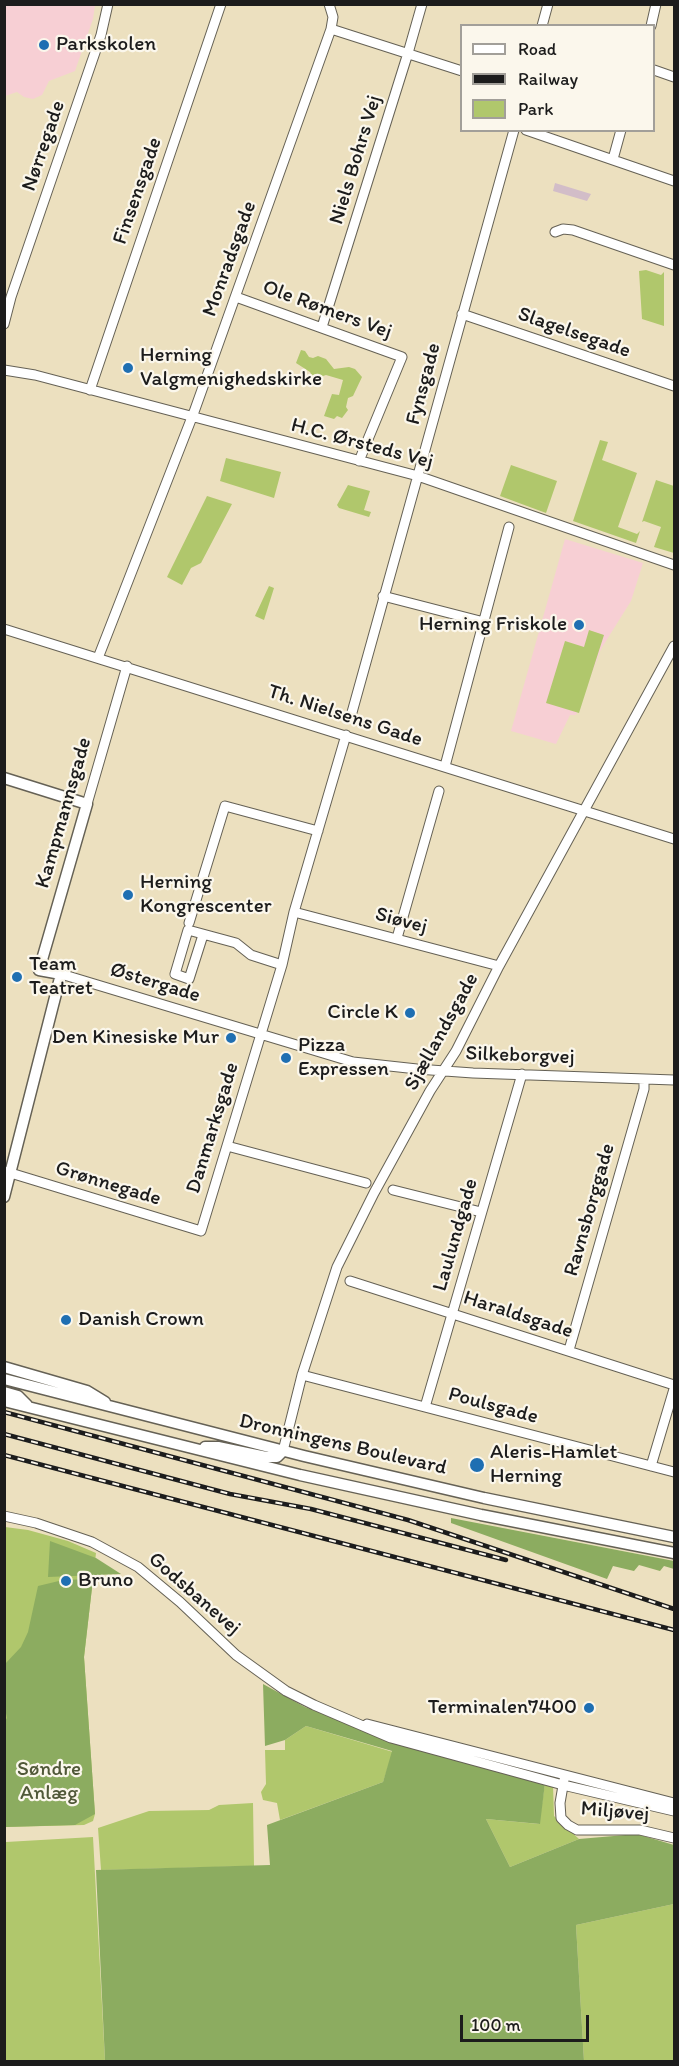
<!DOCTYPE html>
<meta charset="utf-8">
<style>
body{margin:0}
#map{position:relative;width:679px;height:2066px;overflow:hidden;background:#ece0bf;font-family:Itim,sans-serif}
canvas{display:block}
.frame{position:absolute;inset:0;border:6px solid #1c1c1c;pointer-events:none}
.legend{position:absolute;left:460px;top:24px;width:195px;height:108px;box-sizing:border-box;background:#fbf7ec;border:2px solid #a29f99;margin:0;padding:8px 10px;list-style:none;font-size:18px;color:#1c1c1c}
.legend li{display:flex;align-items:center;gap:12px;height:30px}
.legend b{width:30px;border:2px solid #a29f99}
.scale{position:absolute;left:460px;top:2015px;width:129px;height:27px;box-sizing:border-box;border:3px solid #1c1c1c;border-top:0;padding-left:8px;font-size:18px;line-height:21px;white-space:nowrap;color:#1c1c1c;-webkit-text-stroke:4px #fbf7ec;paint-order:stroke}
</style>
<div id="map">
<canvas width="679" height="2066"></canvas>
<div class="frame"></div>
<ul class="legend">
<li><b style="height:8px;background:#fff"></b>Road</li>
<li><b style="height:8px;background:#1c1c1c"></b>Railway</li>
<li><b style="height:16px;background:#b0c76c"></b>Park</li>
</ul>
<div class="scale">100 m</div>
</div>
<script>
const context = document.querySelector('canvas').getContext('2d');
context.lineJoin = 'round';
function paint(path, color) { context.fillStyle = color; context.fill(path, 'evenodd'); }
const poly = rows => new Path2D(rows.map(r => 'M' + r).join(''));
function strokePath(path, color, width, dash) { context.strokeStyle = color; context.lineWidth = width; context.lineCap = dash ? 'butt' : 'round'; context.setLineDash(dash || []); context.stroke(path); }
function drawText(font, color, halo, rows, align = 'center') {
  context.font = font + ' Itim,sans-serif'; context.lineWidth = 4.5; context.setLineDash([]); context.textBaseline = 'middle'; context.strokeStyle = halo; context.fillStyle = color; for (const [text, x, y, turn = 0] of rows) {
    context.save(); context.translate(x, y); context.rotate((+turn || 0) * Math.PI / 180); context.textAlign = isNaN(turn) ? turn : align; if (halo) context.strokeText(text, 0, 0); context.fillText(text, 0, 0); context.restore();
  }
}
paint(poly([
 [5,4,95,5,93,19,75,71,49,81,42,95,33,99,24,97,17,92,5,96],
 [565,539,643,563,631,601,601,649,576,715,570,715,556,744,511,731]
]), '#f7cfd4');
paint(poly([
 [555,183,591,194,587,201,553,191]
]), '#d2bdc8');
paint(poly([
 [646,270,661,275,664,272,664,326,642,319,639,271],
 [301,350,305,351,309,357,313,358,318,356,326,359,334,369,349,367,355,369,362,377,353,396,348,398,346,407,348,410,342,418,337,416,334,419,324,416,332,394,339,395,343,380,326,375,320,377,312,376,310,372,296,363],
 [600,440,608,442,602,460,637,473,618,527,637,534,640,531,636,543,573,521],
 [226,458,281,472,274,498,220,481],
 [511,465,557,481,546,513,500,496],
 [656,480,674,486,674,553,654,547,661,527,644,521,642,522],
 [348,485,370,491,364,510,371,512,369,517,339,508,337,505],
 [207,496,232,504,201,563,191,568,182,585,167,577],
 [269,586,274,588,264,620,255,616],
 [589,630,604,635,579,713,546,703,565,641,584,647],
 [5,1527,28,1530,68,1541,96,1553,84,1657,95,1814,93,1821,84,1825,5,1827,6,1842,93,1837,105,2061,5,2062],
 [306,1726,393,1752,383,1782,280,1820,277,1803,263,1800,261,1792,266,1784,265,1750,285,1750,285,1740],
 [545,1783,553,1785,554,1816,579,1839,510,1867,486,1819,539,1824],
 [253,1803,254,1866,101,1870,98,1828,149,1811,209,1810,219,1805],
 [674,1904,674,2061,584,2061,576,1925]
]), '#b0c76c');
paint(poly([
 [451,1518,674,1561,674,1569,664,1566,660,1571,639,1565,634,1571,613,1566,607,1579,451,1523],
 [50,1541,96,1558,121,1574,48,1577],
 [93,1579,84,1657,95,1814,75,1825,5,1827,4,1723,7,1718,4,1703,5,1664,21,1647,28,1632,38,1586,63,1580],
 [263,1684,305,1707,400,1743,545,1783,540,1824,486,1819,510,1867,579,1839,637,1834,674,1845,674,1904,576,1925,584,2061,105,2061,96,1870,270,1865,267,1825,383,1782,392,1751,306,1726,285,1740,265,1746]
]), '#8cac60');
const minor = poly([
 [542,26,548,4],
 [651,26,656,4],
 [331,29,462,71],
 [654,70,674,77],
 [526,130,674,181],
 [613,159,621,130],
 [555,232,563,229,573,230,674,265],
 [236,297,402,357,359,461],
 [462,314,674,386],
 [4,324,11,297,101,35,108,4],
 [322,327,408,53,422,4],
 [4,370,35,375,418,476,674,565],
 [90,390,221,4],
 [383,596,484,622],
 [4,629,674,839],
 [98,658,194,412,331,29,333,17,329,4],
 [351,716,514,130],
 [445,766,509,527],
 [87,804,127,666],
 [294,912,499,966],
 [189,923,225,806,318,831],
 [203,935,189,979,175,974,188,930,236,943,251,955,282,965],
 [397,938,439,791],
 [61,974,353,1062,417,1069,473,1073,674,1080],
 [227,1146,366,1183],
 [4,1171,201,1231,282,965,294,912,346,735],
 [393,1190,481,1212],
 [350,1281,674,1385],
 [569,1350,644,1089,644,1079],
 [302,1375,674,1472],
 [425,1407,522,1074],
 [283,1451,302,1375,337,1267,374,1193,430,1091,456,1051,499,966,674,646],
 [651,1466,674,1389],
 [4,1516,36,1523,92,1542,138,1567,180,1602,236,1655,286,1691,314,1705,391,1738,563,1785,674,1811],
 [367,1724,674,1803],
 [564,1780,560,1803,561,1818,568,1825,577,1830,640,1830,674,1838]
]);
const major = poly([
 [4,778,87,804,39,970,61,974,4,1197],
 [4,1367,87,1391,105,1402],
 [4,1379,304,1456,484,1498,674,1537],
 [4,1392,18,1396,27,1405],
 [4,1401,300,1475,481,1515,674,1553],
 [205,1447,218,1447,266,1457,277,1457,283,1451]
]);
strokePath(minor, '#656155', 11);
strokePath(major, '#656155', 13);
strokePath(minor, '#fff', 9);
strokePath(major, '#fff', 10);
const rail = poly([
 [4,1412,408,1520,674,1609],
 [4,1434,230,1494,311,1509,506,1560],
 [4,1455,674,1630]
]);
strokePath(rail, '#1c1c1c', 4.5);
strokePath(rail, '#fbf7ec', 2, [7]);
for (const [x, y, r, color] of [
 [44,45,6,"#1f6fb2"],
 [128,368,6,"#1f6fb2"],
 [579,625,6,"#1f6fb2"],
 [128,895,6,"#1f6fb2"],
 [17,977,6,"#1f6fb2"],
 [410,1013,6,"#1f6fb2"],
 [231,1038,6,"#1f6fb2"],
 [286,1058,6,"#1f6fb2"],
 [66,1320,6,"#1f6fb2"],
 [477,1465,8,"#1f6fb2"],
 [66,1581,6,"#1f6fb2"],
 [589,1708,6,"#1f6fb2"]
]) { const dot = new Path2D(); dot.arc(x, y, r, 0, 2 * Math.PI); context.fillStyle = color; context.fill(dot); strokePath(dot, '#fbf7ec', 2); }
drawText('21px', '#1c1c1c', '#fbf7ec', [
 ["Parkskolen",56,45],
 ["Herning",140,356],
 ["Valgmenighedskirke",140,380],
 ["Herning Friskole",567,625,"right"],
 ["Herning",140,883],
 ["Kongrescenter",140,907],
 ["Team",29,965],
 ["Teatret",29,989],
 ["Circle K",398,1013,"right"],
 ["Den Kinesiske Mur",219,1038,"right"],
 ["Pizza",298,1046],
 ["Expressen",298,1070],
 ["Danish Crown",78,1320],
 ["Aleris-Hamlet",490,1453],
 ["Herning",490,1477],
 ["Bruno",78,1581],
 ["Terminalen7400",577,1708,"right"]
], 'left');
drawText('21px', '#1c1c1c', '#fbf7ec', [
 ["Nørregade",44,146,-71],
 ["Niels Bohrs Vej",356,160,-73],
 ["Finsensgade",138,191,-71],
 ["Monradsgade",230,259,-70],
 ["Ole Rømers Vej",327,310,20],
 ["Slagelsegade",574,333,19],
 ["Fynsgade",424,384,-75],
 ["H.C. Ørsteds Vej",362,444,15],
 ["Th. Nielsens Gade",345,716,18],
 ["Kampmannsgade",64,813,-74],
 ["Siøvej",401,921,15],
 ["Østergade",155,983,17],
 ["Sjællandsgade",442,1032,-61],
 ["Silkeborgvej",520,1056,2],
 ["Danmarksgade",213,1128,-73],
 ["Grønnegade",108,1184,17],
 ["Ravnsborggade",590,1210,-74],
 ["Laulundgade",456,1235,-74],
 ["Haraldsgade",518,1315,18],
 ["Poulsgade",493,1406,15],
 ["Dronningens Boulevard",343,1445,13],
 ["Godsbanevej",194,1594,41],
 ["Miljøvej",615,1812,5]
]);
drawText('21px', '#505838', '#fbf7ec', [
 ["Søndre",49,1770],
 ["Anlæg",49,1794]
]);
</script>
